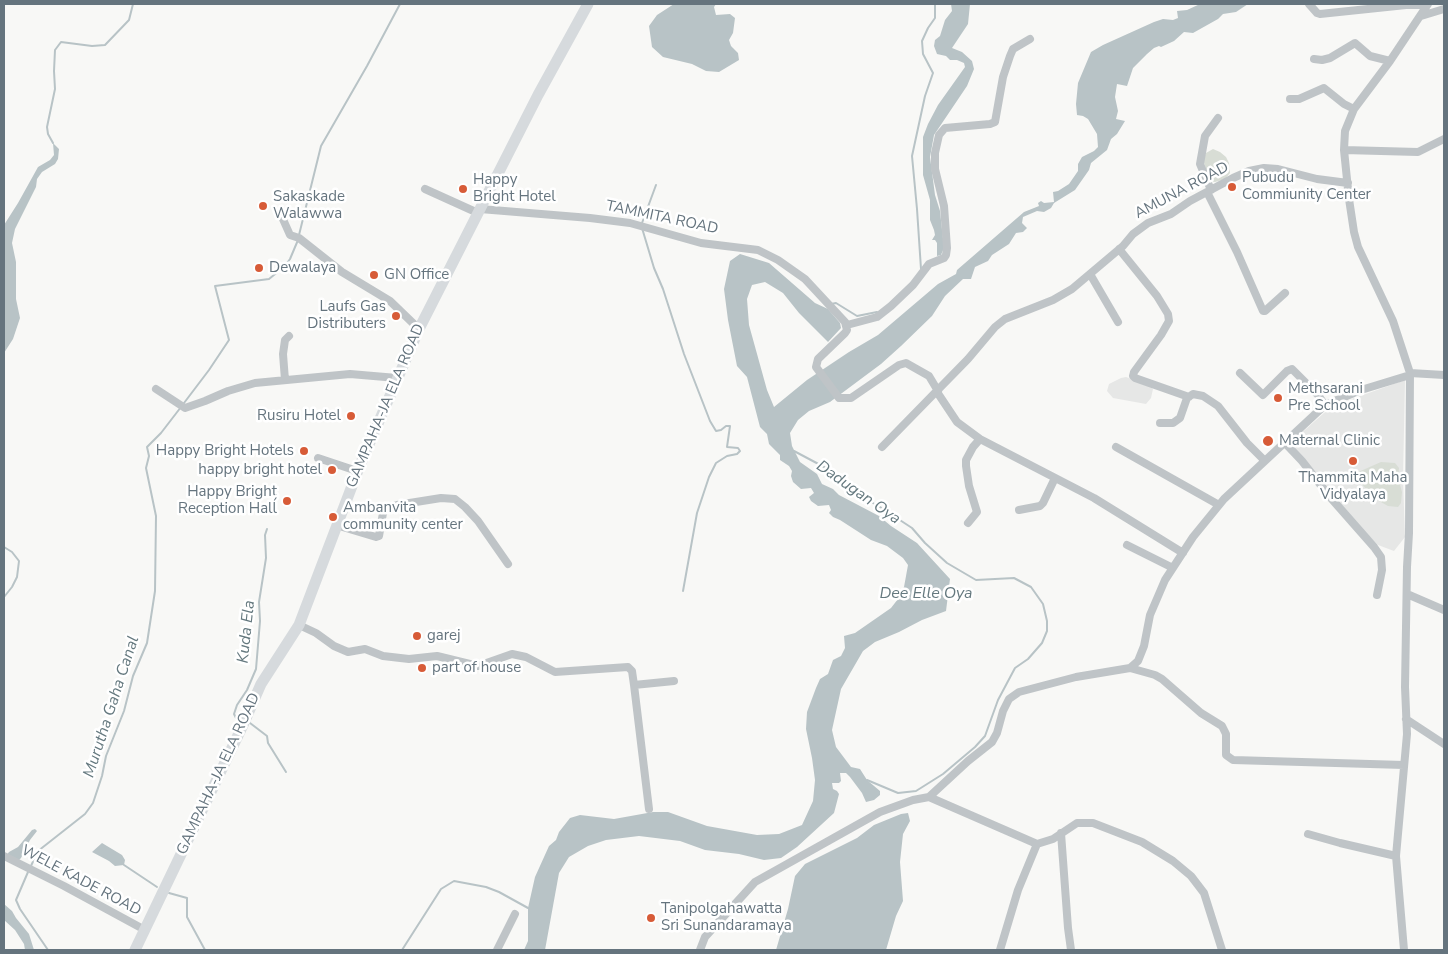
<!DOCTYPE html>
<meta charset="utf-8">
<style>
body{margin:0}
#map{position:relative;width:1448px;height:954px;overflow:hidden;background:#f8f8f6;font-family:"Nunito Sans",sans-serif}
canvas{display:block}
.frame{position:absolute;inset:0;border:5px solid #65747e;pointer-events:none}
</style>
<div id="map">
<canvas width="1448" height="954"></canvas>
<div class="frame"></div>
</div>
<script>
const context = document.querySelector('canvas').getContext('2d');
context.lineJoin = 'round';
function paint(path, color) { context.fillStyle = color; context.fill(path, 'evenodd'); }
const poly = rows => new Path2D(rows.map(r => 'M' + r).join(''));
function strokePath(path, color, width, dash) { context.strokeStyle = color; context.lineWidth = width; context.lineCap = dash ? 'butt' : 'round'; context.setLineDash(dash || []); context.stroke(path); }
function drawText(font, color, halo, rows, align = 'center') {
  context.font = font + ' "Nunito Sans",sans-serif'; context.lineWidth = 5; context.setLineDash([]); context.textBaseline = 'middle'; context.strokeStyle = halo; context.fillStyle = color; for (const [text, x, y, turn = 0] of rows) {
    context.save(); context.translate(x, y); context.rotate((+turn || 0) * Math.PI / 180); context.textAlign = isNaN(turn) ? turn : align; if (halo) context.strokeText(text, 0, 0); context.fillText(text, 0, 0); context.restore();
  }
}
paint(poly([
 [1126,377,1148,385,1153,389,1151,398,1146,404,1113,398,1107,391,1109,384,1121,378],
 [1405,380,1403,479,1405,537,1394,551,1378,545,1365,532,1289,444,1324,413,1333,408,1349,400]
]), '#e6e7e6');
paint(poly([
 [1213,149,1220,152,1226,157,1229,163,1230,173,1225,179,1215,182,1210,181,1203,160,1206,153],
 [1381,462,1395,463,1399,468,1398,478,1402,492,1401,503,1398,507,1388,506,1379,501,1371,495,1356,477,1356,473]
]), '#d8ddd5');
paint(poly([
 [674,4,716,4,714,7,716,15,730,14,735,18,733,33,729,40,731,46,738,53,739,60,719,72,706,71,692,64,663,57,652,47,649,26,657,15],
 [951,4,970,4,968,24,952,48,962,52,972,61,974,69,967,86,934,135,930,157,935,195,940,211,944,248,941,255,937,256,937,243,935,240,932,240,935,235,934,230,930,220,930,200,923,175,923,137,928,124,938,105,965,67,964,63,957,60,950,60,946,56,937,54,934,46,935,40,940,36,945,20,952,11],
 [1200,4,1248,4,1236,12,1223,14,1218,19,1193,33,1184,32,1174,41,1161,47,1159,46,1154,48,1147,54,1133,68,1127,86,1117,84,1115,97,1118,111,1116,119,1125,121,1117,134,1111,139,1107,150,1091,163,1089,170,1075,190,1054,203,1051,208,1044,212,1037,211,1023,217,1022,223,1027,228,1023,232,1016,233,1009,244,992,255,988,261,975,267,971,279,963,279,945,296,932,316,901,346,881,364,830,402,809,411,798,420,790,433,792,446,800,462,817,474,822,484,833,489,839,495,879,516,891,526,917,543,950,579,946,611,922,620,899,632,875,642,863,651,841,689,832,730,836,747,851,767,860,769,867,780,880,791,880,795,874,800,866,802,862,793,850,777,846,773,840,773,841,781,839,783,832,783,833,789,837,791,839,794,834,813,797,847,781,858,764,860,739,854,705,850,680,841,639,836,606,840,588,846,569,857,559,873,545,950,524,950,528,941,528,908,535,877,549,846,556,840,559,832,570,818,580,815,614,819,653,812,668,812,707,826,757,835,779,834,802,825,813,801,815,780,812,758,806,729,807,712,816,688,820,679,828,674,833,660,841,656,845,648,844,636,855,633,891,608,898,599,904,587,908,565,903,558,887,546,871,540,840,520,833,517,829,513,831,510,829,505,818,506,811,501,809,497,814,493,811,488,801,489,793,482,791,476,792,471,789,466,780,460,780,455,769,444,767,434,760,427,747,377,737,366,728,320,724,289,730,261,740,254,769,263,815,303,828,309,840,323,841,328,828,342,799,313,783,293,765,282,752,285,747,299,749,325,767,390,774,407,807,380,849,352,878,335,938,284,956,274,957,270,1024,212,1039,206,1038,203,1041,201,1044,203,1054,202,1053,192,1058,191,1069,184,1078,171,1078,164,1082,157,1094,151,1098,147,1097,134,1088,119,1083,116,1077,115,1076,104,1078,83,1091,52,1103,45,1154,22,1163,19,1173,20,1178,18,1177,11,1187,10],
 [53,143,59,149,58,159,55,164,42,172,37,179,36,187,15,229,12,243,16,262,16,299,20,318,13,339,4,353,4,225,18,203,38,167,50,160,54,155],
 [908,813,910,821,903,834,900,862,903,901,896,916,886,950,776,950,788,909,795,876,805,864,857,838,874,825,901,814],
 [35,829,37,831,30,840,21,858,17,862,6,856,9,852,18,847,32,830],
 [102,843,122,855,125,860,124,865,115,866,109,861,92,852],
 [4,904,12,911,16,918,29,934,34,950,25,950,24,944,15,930,4,920]
]), '#b8c3c6');
strokePath(poly([
 [53,143,48,134,47,127,55,89,54,71,55,50,61,42,92,46,105,45,129,20,133,4],
 [642,223,656,185],
 [642,228,654,268,663,289,684,354,710,421,716,431,721,430,726,426,730,426,727,447,738,448,740,451,737,454,727,456,716,463,709,477,697,513,683,591],
 [299,235,321,146,367,66,400,4],
 [921,269,917,209,912,156,925,96,933,73,923,54,922,41,928,28,935,18,935,4],
 [831,304,836,303,857,316,877,312],
 [184,403,209,370,229,340,215,286,269,279,285,266,290,259,298,240],
 [794,451,826,468,853,492,880,507,912,528,925,543,947,563,976,580,1014,578,1031,587,1043,604,1047,621,1047,631,1042,643,1028,659,1015,668,998,700,985,736,975,747,943,774,916,791,898,793,867,780],
 [4,547,12,552,19,561,17,577,12,587,4,597],
 [241,719,236,718,234,714,237,705,247,690,256,669,260,621,259,602,266,558,265,535,267,529],
 [250,723,267,736,268,743,286,772],
 [124,865,157,887],
 [30,868,38,851,85,814,93,803,102,776,106,756,124,711,133,676,147,643,155,591,156,516,146,468,149,456,147,447,161,433,181,407],
 [28,872,16,900,20,909,48,950],
 [169,893,187,898,187,917,205,950],
 [402,950,441,889,454,881,486,887,499,892,528,908]
]), '#b8c3c6', 2);
strokePath(poly([
 [1309,4,1317,13,1320,14,1406,5,1427,5],
 [1421,16,1444,9],
 [1314,59,1322,60,1330,58,1355,43,1370,56,1390,61],
 [1290,99,1299,99,1324,88,1344,104,1354,109],
 [1344,150,1418,152,1444,139],
 [425,189,478,213],
 [1211,190,1200,164,1205,136,1218,118],
 [1207,192,1237,252,1263,311,1265,311,1285,293],
 [480,209,590,218,630,223,701,243,758,250,778,260,805,279,845,322,847,330,845,333,818,359,816,367,839,398,851,398,899,365,906,363,929,376,938,391],
 [282,217,290,235,299,238,342,272,390,301,419,329],
 [1119,249,1157,296,1168,314,1169,321,1161,335,1134,372,1133,376,1135,378,1189,397],
 [1090,274,1118,322],
 [847,325,877,317,891,306,913,285,929,264,944,258,946,255,947,248,944,206,935,169,935,153,939,135,945,128,990,124,995,122,1003,77,1010,56,1013,49,1030,39],
 [1240,373,1263,395,1287,371,1292,369,1318,395,1325,405],
 [1410,373,1444,375],
 [285,380,283,354,285,340,289,336],
 [156,389,185,408,205,401,228,391,255,383,350,374,397,378],
 [937,392,957,422,980,439,1094,498,1183,553],
 [1160,423,1173,423,1180,418,1187,398,1193,394,1203,396,1218,406,1247,443,1264,460],
 [1285,443,1302,461,1330,497,1374,547,1381,557,1382,570,1377,595],
 [882,447,968,359,995,327,1005,319,1053,300,1072,289,1123,246,1133,234,1148,223,1171,214,1190,201,1233,178,1249,171,1264,168,1278,169,1317,179,1348,183],
 [1116,447,1219,505],
 [318,458,357,471],
 [1019,510,1040,506,1043,503,1055,478],
 [968,523,977,512,969,486,966,466,966,460,973,447,980,439],
 [336,525,376,537,379,536,383,513,386,508,397,505,441,498,455,499,465,507,478,521,508,564],
 [1127,545,1173,568],
 [1407,594,1444,610],
 [299,625,316,633,334,646,348,652,365,649,383,656,409,659,437,656,478,666,512,654,526,657,555,672,628,667,632,671,634,685,649,809],
 [1130,668,1155,675,1162,679,1201,713,1222,726,1226,734,1226,755,1233,760,1404,765],
 [634,685,674,681],
 [1406,719,1444,744],
 [929,797,1037,844,1053,839,1077,823,1093,823,1142,842,1173,861,1191,876,1204,893,1222,950],
 [1061,833,1068,928,1071,950],
 [1308,834,1340,843,1396,856],
 [4,856,64,886,145,930],
 [497,950,515,914],
 [700,950,705,937,755,882,880,812,913,800,929,797,968,761,992,742,997,733,1003,711,1009,699,1019,692,1076,677,1130,668,1138,661,1144,646,1150,615,1165,580,1193,537,1224,499,1325,405,1361,390,1410,375],
 [1000,950,1018,890,1037,844],
 [1404,950,1396,856,1407,734,1405,687,1407,567,1409,533,1410,373,1393,321,1358,247,1354,232,1349,199,1344,150,1345,131,1354,109,1390,61,1428,4]
]), '#bfc4c7', 8);
strokePath(poly([
 [135,950,243,725,261,684,299,625,360,465,419,329,538,95,588,4]
]), '#d6dadd', 11);
for (const [x, y, r, color] of [
 [1232,187,5,"#d75b37"],
 [463,189,5,"#d75b37"],
 [263,206,5,"#d75b37"],
 [259,268,5,"#d75b37"],
 [374,275,5,"#d75b37"],
 [396,316,5,"#d75b37"],
 [1278,398,5,"#d75b37"],
 [351,416,5,"#d75b37"],
 [1268,441,6,"#d75b37"],
 [304,451,5,"#d75b37"],
 [1353,461,5,"#d75b37"],
 [332,470,5,"#d75b37"],
 [287,501,5,"#d75b37"],
 [333,517,5,"#d75b37"],
 [417,636,5,"#d75b37"],
 [422,668,5,"#d75b37"],
 [651,918,5,"#d75b37"]
]) { const dot = new Path2D(); dot.arc(x, y, r, 0, 2 * Math.PI); context.fillStyle = color; context.fill(dot); strokePath(dot, '#fff', 2); }
drawText('15px', '#65747e', '#fff', [
 ["Pubudu",1242,178],
 ["Commiunity Center",1242,195],
 ["Happy",473,180],
 ["Bright Hotel",473,197],
 ["Sakaskade",273,197],
 ["Walawwa",273,214],
 ["Dewalaya",269,268],
 ["GN Office",384,275],
 ["Laufs Gas",386,307,"right"],
 ["Distributers",386,324,"right"],
 ["Methsarani",1288,389],
 ["Pre School",1288,406],
 ["Rusiru Hotel",341,416,"right"],
 ["Maternal Clinic",1279,441],
 ["Happy Bright Hotels",294,451,"right"],
 ["happy bright hotel",322,470,"right"],
 ["Thammita Maha",1353,478,"center"],
 ["Vidyalaya",1353,495,"center"],
 ["Happy Bright",277,492,"right"],
 ["Reception Halĺ",277,509,"right"],
 ["Ambanvita",343,508],
 ["community center",343,525],
 ["garej",427,636],
 ["part of house",432,668],
 ["Tanipolgahawatta",661,909],
 ["Sri Sunandaramaya",661,926]
], 'left');
drawText('15px', '#65747e', '#fff', [
 ["AMUNA ROAD",1182,191,-28],
 ["TAMMITA ROAD",662,218,12],
 ["GAMPAHA-JA ELA ROAD",386,406,-67],
 ["GAMPAHA-JA ELA ROAD",219,774,-65],
 ["WELE KADE ROAD",81,881,28]
]);
drawText('italic 16px', '#65797f', '#fff', [
 ["Dadugan Oya",858,493,35],
 ["Dee Elle Oya",926,594],
 ["Kuda Ela",247,632,-84],
 ["Murutha Gaha Canal",112,707,-72]
]);
</script>
